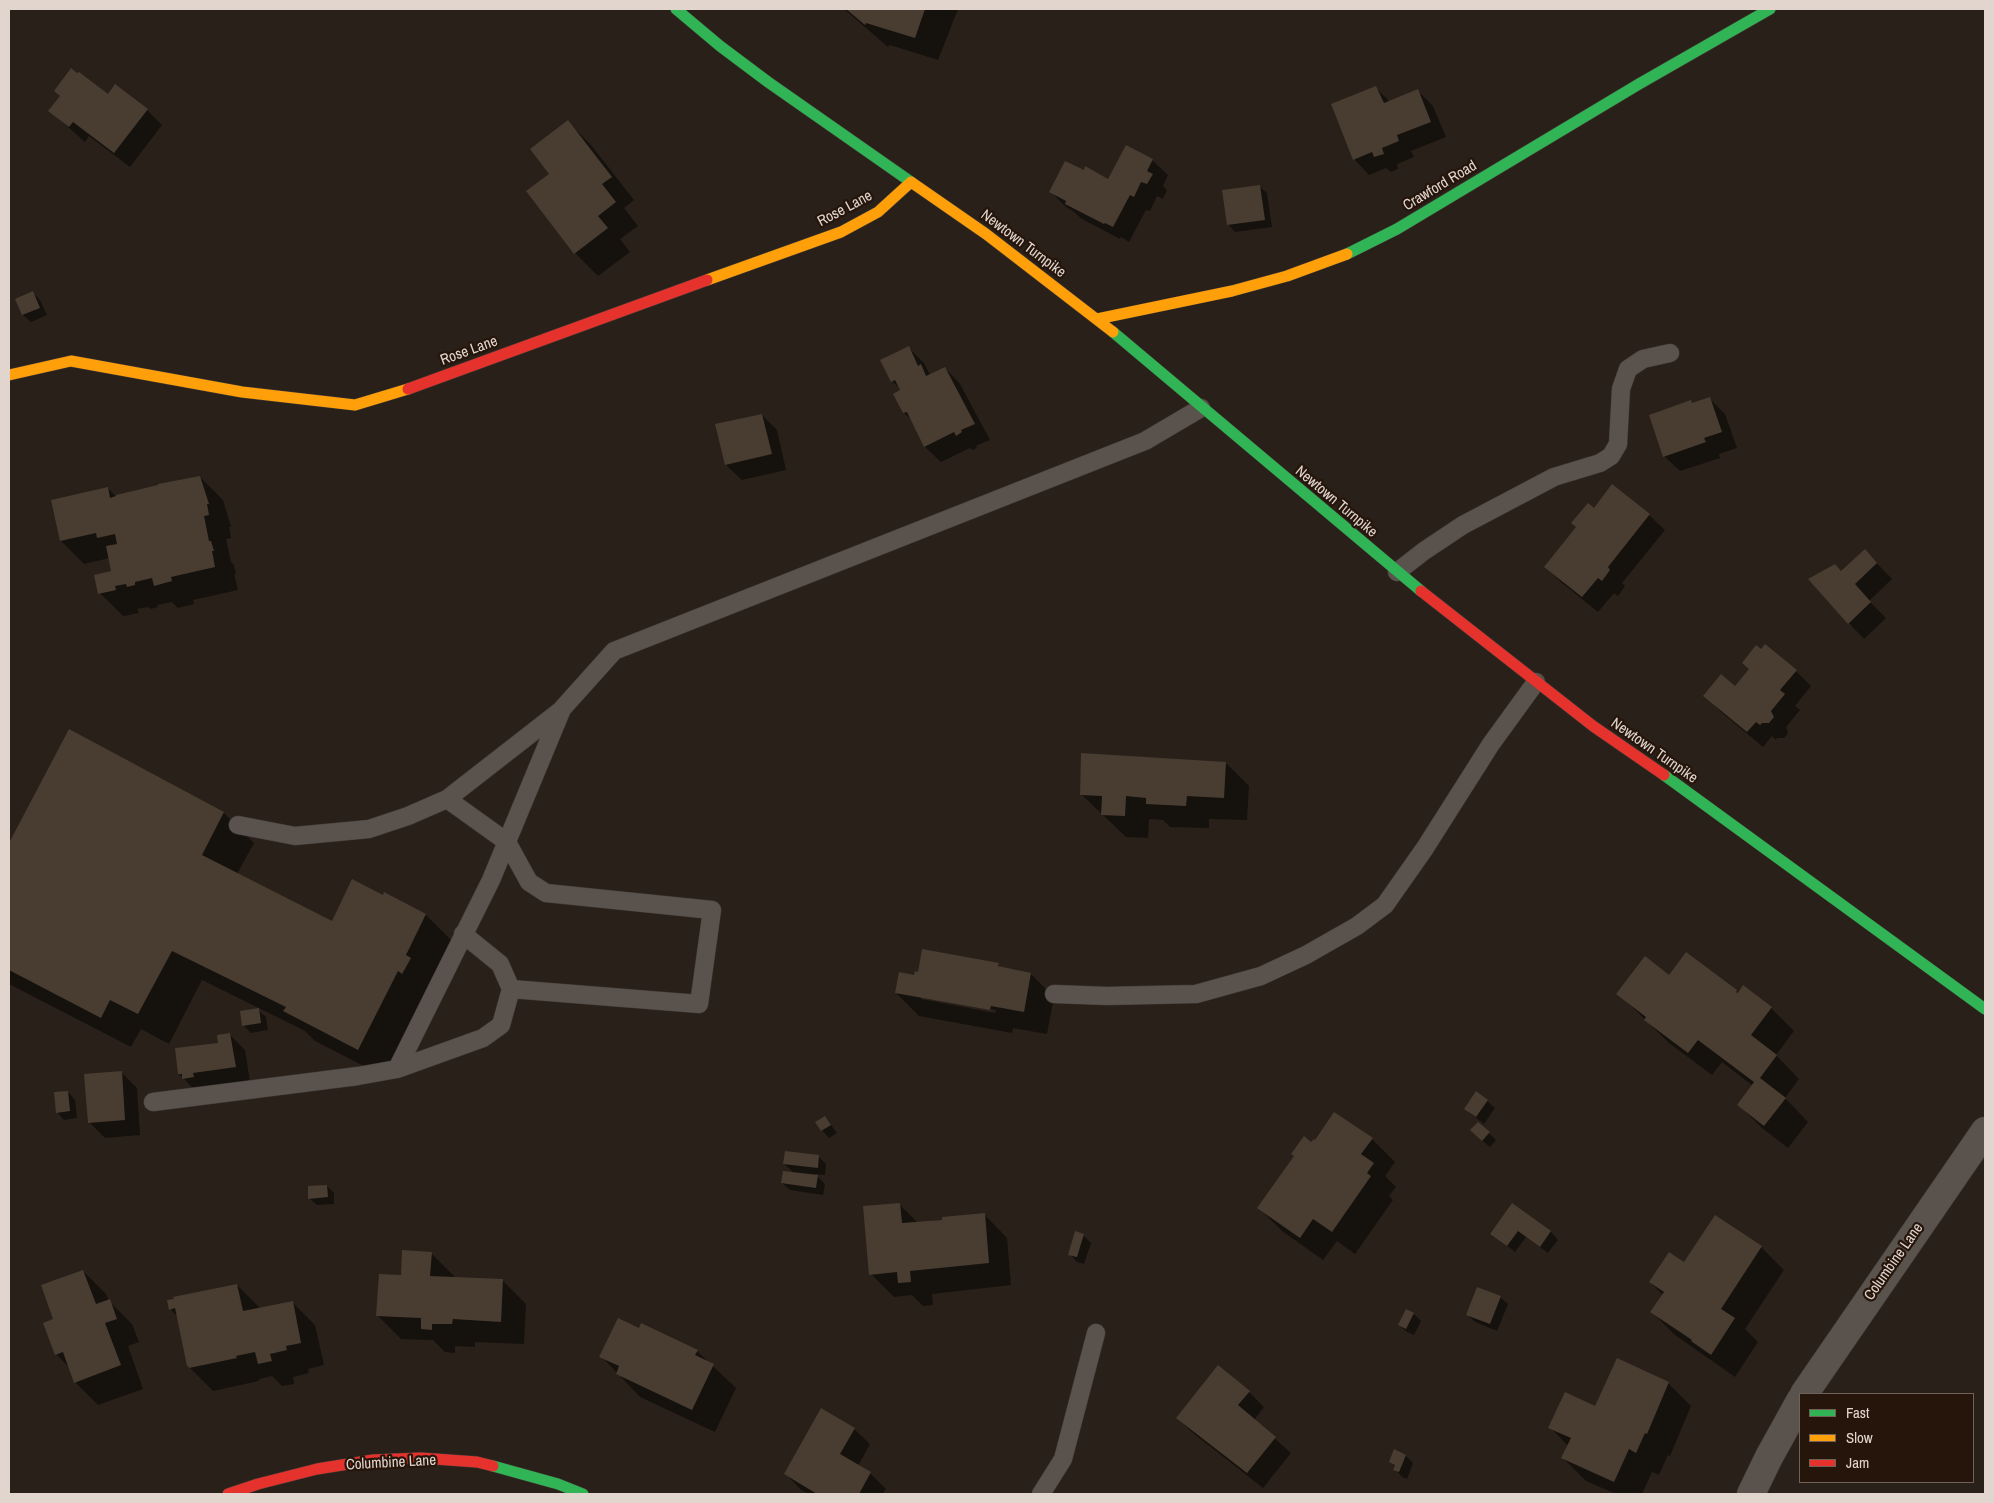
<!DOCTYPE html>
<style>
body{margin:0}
#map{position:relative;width:1994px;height:1503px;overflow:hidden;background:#292019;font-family:"Archivo Narrow",sans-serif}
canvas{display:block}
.frame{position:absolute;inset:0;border:10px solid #e1d5ce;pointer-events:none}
.legend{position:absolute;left:1799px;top:1393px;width:175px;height:90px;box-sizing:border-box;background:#25150a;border:1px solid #706258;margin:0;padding:6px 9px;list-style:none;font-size:15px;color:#e1d5ce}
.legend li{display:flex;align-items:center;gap:10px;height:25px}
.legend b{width:25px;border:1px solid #706258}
</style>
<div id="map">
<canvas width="1994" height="1503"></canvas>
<div class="frame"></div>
<ul class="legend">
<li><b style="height:6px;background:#30b455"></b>Fast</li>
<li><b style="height:6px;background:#ff9f0a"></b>Slow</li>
<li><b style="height:6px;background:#e5322d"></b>Jam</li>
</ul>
</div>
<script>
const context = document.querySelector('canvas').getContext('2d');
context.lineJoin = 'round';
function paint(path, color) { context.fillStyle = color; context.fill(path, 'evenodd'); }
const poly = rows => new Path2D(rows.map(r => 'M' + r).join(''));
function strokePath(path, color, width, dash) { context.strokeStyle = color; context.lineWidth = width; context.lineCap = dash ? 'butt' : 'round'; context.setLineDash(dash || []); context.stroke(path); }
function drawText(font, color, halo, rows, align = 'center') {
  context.font = font + ' "Archivo Narrow",sans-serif'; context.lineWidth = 4.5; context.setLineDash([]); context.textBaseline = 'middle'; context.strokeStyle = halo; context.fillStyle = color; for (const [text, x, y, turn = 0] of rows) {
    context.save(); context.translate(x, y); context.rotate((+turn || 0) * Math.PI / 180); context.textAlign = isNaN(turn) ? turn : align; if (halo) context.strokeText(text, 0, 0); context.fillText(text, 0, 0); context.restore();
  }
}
paint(poly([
 [844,9,958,9,938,60,890,45,888,47],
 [1375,87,1390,102,1418,91,1433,106,1446,137,1411,151,1414,157,1397,164,1398,169,1391,172,1386,168,1369,175,1354,159],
 [108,96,147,110,162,125,130,167,89,136,85,142,50,111],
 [568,122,591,145,634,200,624,208,638,226,620,239,630,252,598,276,575,253,551,174],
 [1152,160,1168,175,1163,186,1167,190,1163,199,1157,196,1150,211,1146,210,1129,242,1121,237,1120,239,1082,219,1074,212,1066,207,1051,192,1109,180],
 [1259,186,1267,193,1272,227,1235,232,1228,224],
 [33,293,40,300,47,315,31,322,23,315,17,300],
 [908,347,924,363,930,375,945,368,960,384,990,440,976,446,977,448,972,450,970,448,941,462,925,447,914,422,904,413,902,391,892,381,882,360],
 [1710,399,1725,414,1737,448,1719,454,1720,458,1680,471,1664,456,1691,402,1693,404],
 [762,415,777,430,786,470,742,480,726,465],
 [200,477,223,500,231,527,229,527,231,538,226,539,231,562,234,565,236,574,234,574,238,590,193,600,194,604,178,608,172,602,157,605,158,607,151,609,148,607,137,609,139,613,123,616,100,593,113,572,110,558,84,564,61,541,52,501,108,488,118,499],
 [1594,510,1649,515,1665,530,1622,583,1625,586,1618,596,1614,593,1598,612,1561,582,1546,567,1577,528],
 [1865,551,1892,579,1869,601,1886,618,1864,639,1825,598,1841,573],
 [1796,671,1811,686,1795,706,1800,710,1786,727,1788,733,1784,738,1777,738,1776,740,1772,736,1763,747,1720,711,1705,695],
 [69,731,224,813,254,843,237,874,332,922,383,896,426,915,456,945,389,1079,315,1041,305,1031,202,980,169,1044,141,1029,131,1047,9,984,9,846],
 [1226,763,1249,786,1247,820,1209,819,1209,828,1170,827,1163,820,1149,819,1148,838,1126,837,1081,794],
 [1687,954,1739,994,1743,987,1771,1008,1794,1031,1776,1055,1799,1079,1785,1098,1808,1122,1788,1148,1762,1128,1739,1105,1753,1086,1722,1062,1712,1075,1669,1043,1618,993,1670,977],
 [998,964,1002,969,1031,974,1054,997,1047,1034,1013,1028,1012,1033,919,1016,896,993,915,976],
 [921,997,996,1010,995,1013,921,999],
 [258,1010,266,1017,268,1030,251,1033,243,1025],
 [230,1035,245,1050,250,1082,199,1094,179,1074],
 [121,1072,137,1088,140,1135,105,1138,90,1123],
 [68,1092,75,1100,77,1118,64,1120,57,1112],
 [1487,1101,1495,1108,1484,1124,1465,1109],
 [1335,1114,1372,1139,1395,1162,1385,1176,1396,1187,1389,1196,1393,1200,1355,1254,1337,1241,1323,1260,1282,1231,1259,1208,1312,1143,1315,1142],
 [825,1117,837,1133,829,1138,822,1130],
 [1478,1123,1496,1140,1490,1147,1479,1138],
 [818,1156,826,1164,825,1175,815,1174,825,1184,823,1195,790,1190,782,1183,794,1173,784,1164],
 [327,1186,334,1193,334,1204,317,1205,309,1198],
 [899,1204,918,1223,984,1214,1007,1238,1011,1285,932,1294,933,1305,923,1306,912,1295,894,1297,871,1274],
 [1512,1205,1551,1232,1558,1240,1548,1253,1526,1237,1515,1252,1491,1233],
 [1083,1235,1091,1243,1084,1264,1077,1262,1070,1254],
 [1761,1247,1784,1270,1745,1329,1758,1342,1735,1377,1675,1335,1652,1312,1663,1295,1650,1282,1685,1263],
 [431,1253,454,1276,454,1279,503,1281,526,1304,524,1344,475,1342,475,1347,455,1346,455,1353,445,1352,433,1340,401,1339,378,1316,402,1276],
 [83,1271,106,1294,109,1301,132,1324,139,1342,128,1346,143,1389,98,1405,75,1382,70,1368,56,1354],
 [237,1285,261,1309,292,1302,315,1325,324,1365,308,1369,309,1373,293,1377,294,1384,282,1386,272,1376,259,1379,259,1381,213,1391,188,1366,177,1316,170,1309],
 [1500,1297,1508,1304,1497,1331,1475,1322,1468,1315],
 [1414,1314,1421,1321,1414,1335,1407,1332,1399,1325],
 [640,1329,697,1351,736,1388,715,1432,640,1397,601,1356],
 [1668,1383,1691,1406,1670,1456,1668,1455,1659,1475,1652,1472,1642,1494,1616,1494,1586,1481,1563,1458,1568,1446,1550,1427,1595,1408],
 [1249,1392,1264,1407,1254,1420,1291,1453,1263,1488,1193,1433,1177,1418],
 [854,1429,870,1444,858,1466,870,1473,886,1489,882,1494,809,1494,801,1490,786,1474],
 [1395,1451,1406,1456,1413,1463,1407,1479,1402,1477,1395,1469,1396,1467,1391,1462]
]), '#0007');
paint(poly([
 [846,9,925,9,915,38,866,23,865,25],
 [71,68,77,73,79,72,108,94,115,84,148,109,114,153,73,122,69,127,48,111,60,96,54,91],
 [1376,86,1384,103,1418,89,1431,122,1397,135,1399,141,1382,148,1384,154,1374,157,1372,152,1353,160,1331,104],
 [568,120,612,177,602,184,616,202,598,216,608,228,574,254,526,191,549,174,530,149],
 [1126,145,1153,159,1147,171,1153,174,1147,184,1141,182,1134,197,1130,195,1113,227,1105,223,1104,224,1065,204,1066,201,1049,192,1065,161,1084,170,1085,166,1108,179],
 [1260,185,1265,220,1227,225,1222,190],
 [33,291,40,308,22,315,15,299],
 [909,346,918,366,921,364,926,376,945,367,975,424,961,430,962,432,956,436,954,432,924,447,907,412,903,413,893,394,900,390,895,380,891,382,880,360],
 [1710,397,1722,432,1704,438,1706,442,1663,457,1649,415,1691,400,1692,403],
 [762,414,772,454,725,465,715,424],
 [200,476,209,504,207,504,209,515,204,516,209,541,211,541,214,551,212,551,215,567,171,577,172,581,154,586,152,578,135,582,135,585,127,587,126,584,115,586,116,590,98,594,94,575,111,571,106,546,117,544,115,534,97,538,96,533,60,541,51,500,108,487,110,498,116,496,116,495,158,485,158,484],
 [1612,484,1650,514,1608,567,1610,570,1602,581,1598,578,1582,597,1544,567,1576,527,1571,523,1588,503,1594,508],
 [1865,549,1877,563,1855,584,1871,602,1848,624,1808,579,1835,564,1841,571],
 [1765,644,1797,670,1780,690,1785,694,1771,711,1774,717,1769,723,1762,723,1760,725,1756,722,1747,732,1703,696,1721,674,1735,686,1749,669,1742,663,1756,645,1761,649],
 [69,729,224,812,202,855,332,921,352,879,383,895,384,892,426,914,406,955,411,958,402,974,398,971,358,1050,283,1011,286,1007,172,951,138,1014,110,1000,101,1018,9,970,9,843],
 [1081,753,1226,762,1224,798,1187,796,1186,806,1146,804,1146,798,1126,796,1125,816,1101,815,1102,796,1080,795],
 [922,949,999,963,998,966,1031,973,1024,1012,991,1006,990,1010,895,993,899,972,914,975,915,971,918,972],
 [1686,952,1737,990,1736,992,1738,993,1743,985,1772,1007,1751,1035,1777,1055,1760,1078,1786,1098,1764,1126,1737,1105,1754,1082,1698,1040,1688,1053,1644,1020,1646,1017,1616,994,1645,956,1669,975],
 [259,1008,261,1023,242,1026,240,1011],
 [230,1033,236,1067,193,1073,194,1077,182,1079,182,1074,178,1074,175,1048,218,1043,217,1035],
 [122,1071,125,1120,88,1123,84,1074],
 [68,1091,70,1111,56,1113,54,1092],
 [1476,1091,1488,1100,1476,1117,1464,1109],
 [1334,1112,1373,1138,1361,1154,1374,1163,1367,1173,1371,1176,1332,1232,1313,1219,1300,1238,1257,1208,1294,1156,1291,1154,1304,1136,1311,1142,1314,1139,1315,1140],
 [825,1116,831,1125,821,1131,815,1122],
 [1478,1122,1490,1132,1482,1141,1470,1130],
 [785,1151,819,1155,818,1168,783,1164],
 [783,1171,818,1175,816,1188,781,1183],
 [327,1185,328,1197,308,1199,308,1186],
 [900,1203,902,1223,942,1220,942,1217,985,1213,989,1263,910,1271,911,1282,898,1283,897,1272,869,1275,863,1206],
 [1512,1203,1551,1231,1540,1247,1518,1231,1507,1246,1490,1234],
 [1715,1215,1762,1246,1721,1309,1735,1318,1711,1355,1691,1341,1692,1340,1650,1312,1664,1292,1649,1282,1669,1252,1684,1262],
 [1075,1231,1084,1234,1077,1257,1068,1255],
 [402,1250,432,1252,430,1276,503,1279,501,1322,453,1319,452,1324,432,1324,432,1330,421,1329,421,1318,376,1316,379,1274,401,1275],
 [83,1270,96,1304,110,1299,117,1319,105,1323,121,1365,74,1383,63,1352,55,1355,43,1323,53,1319,41,1285],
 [237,1284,243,1311,293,1301,301,1343,286,1346,287,1350,270,1354,272,1361,258,1364,255,1352,236,1356,237,1358,189,1368,188,1366,187,1366,175,1308,169,1310,167,1300,174,1299,173,1297],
 [1477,1287,1501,1296,1490,1324,1466,1315],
 [1406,1309,1414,1313,1406,1329,1398,1325],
 [618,1318,639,1328,641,1323,698,1350,695,1355,714,1364,692,1410,616,1374,619,1366,599,1357],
 [1617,1358,1669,1382,1647,1434,1645,1433,1636,1453,1629,1449,1614,1482,1561,1458,1571,1438,1548,1428,1565,1392,1595,1406],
 [1218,1365,1250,1391,1238,1405,1276,1437,1247,1473,1176,1418],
 [821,1408,855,1428,840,1454,871,1472,859,1494,817,1494,784,1474],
 [1394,1449,1406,1455,1399,1472,1393,1470,1395,1465,1389,1462]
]), '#493d32');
const lane = poly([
 [1397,572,1424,551,1463,525,1554,477,1600,463,1611,456,1618,444,1621,389,1628,369,1643,359,1670,353],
 [447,799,507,842,529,882,546,893,712,910,699,1004,511,989],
 [238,825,295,836,369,829,408,816,447,799,560,711],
 [1054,994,1107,996,1196,994,1261,976,1306,955,1357,926,1385,905,1425,848,1491,744,1536,682],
 [397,1069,483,1038,501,1025,511,989,500,964,463,934],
 [153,1102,358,1076,397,1069,491,880,562,709,614,651,1145,441,1201,408],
 [1041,1494,1063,1459,1096,1333]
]);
const street = poly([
 [1804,1394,1985,1131],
 [1751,1494,1769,1457,1800,1401]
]);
const fast = poly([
 [676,9,720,46,768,82,911,182],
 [1347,254,1397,229,1639,84,1770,9],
 [1113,332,1421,591],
 [1664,775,1985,1009],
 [493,1466,558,1484,583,1494]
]);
const slow = poly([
 [911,182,986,234,1113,332],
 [707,280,841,232,878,212,911,182],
 [1097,319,1232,291,1287,276,1347,254],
 [9,375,71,361,242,392,355,405,408,389]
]);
const jam = poly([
 [408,389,707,280],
 [1421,591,1593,726,1664,775],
 [228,1494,258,1484,317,1469,373,1460,421,1458,477,1462,493,1466]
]);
strokePath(lane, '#433b36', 19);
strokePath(street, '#433b36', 29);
strokePath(fast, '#433b36', 12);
strokePath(slow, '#433b36', 12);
strokePath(jam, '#433b36', 12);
strokePath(lane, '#59524d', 18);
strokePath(street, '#59524d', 28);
strokePath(fast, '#30b455', 11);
strokePath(slow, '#ff9f0a', 11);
strokePath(jam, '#e5322d', 11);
drawText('15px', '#e1d5ce', '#25150a', [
 ["Crawford Road",1440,186,-31],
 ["Rose Lane",845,209,-28],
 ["Newtown Turnpike",1023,244,37],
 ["Rose Lane",469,351,-20],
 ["Newtown Turnpike",1336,502,40],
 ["Newtown Turnpike",1654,751,35],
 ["Columbine Lane",1894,1262,-55],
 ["Columbine Lane",391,1463,-3]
]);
</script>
